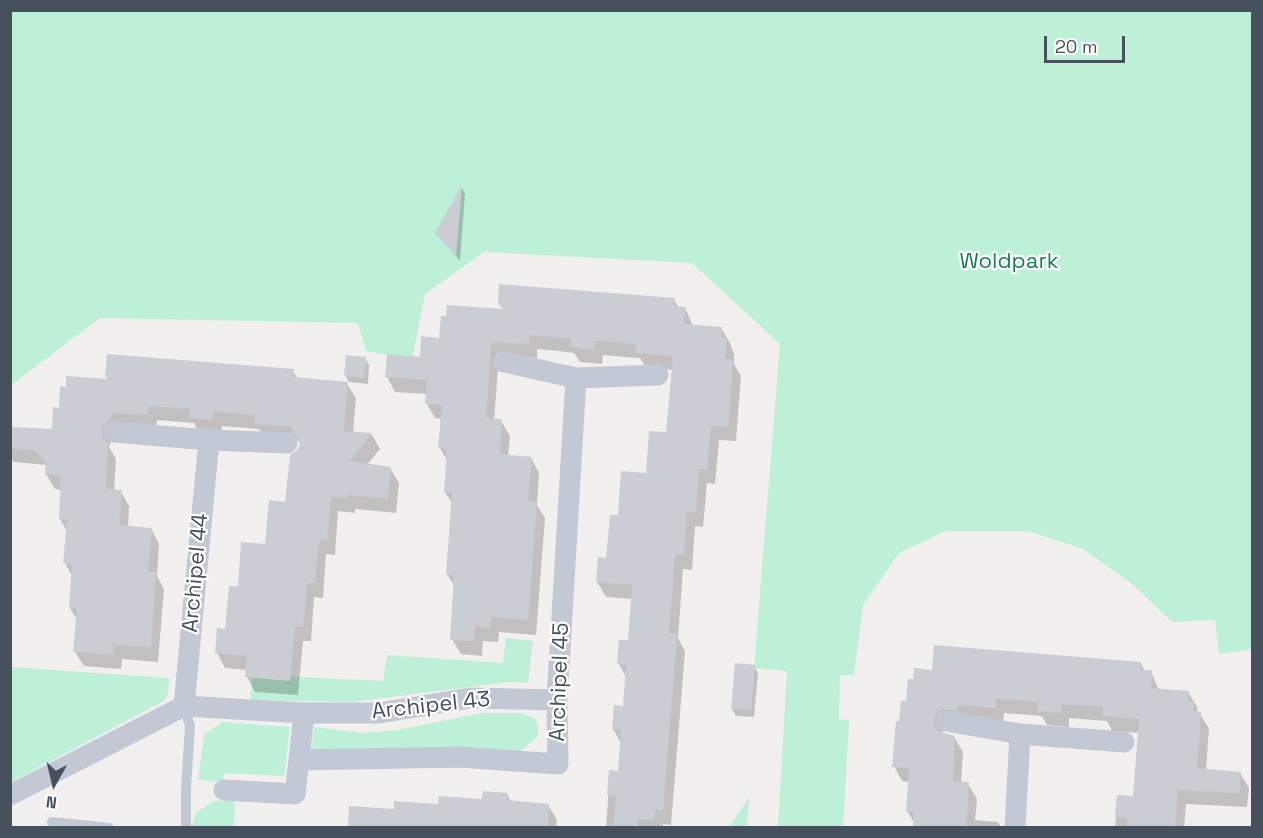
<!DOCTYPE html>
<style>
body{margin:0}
#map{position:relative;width:1263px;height:838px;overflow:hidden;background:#f2efef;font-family:"Space Grotesk",sans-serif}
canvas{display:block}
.frame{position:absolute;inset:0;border:12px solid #47505d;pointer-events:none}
.north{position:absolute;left:24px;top:754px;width:60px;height:60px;-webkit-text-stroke:4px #fff;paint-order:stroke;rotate:188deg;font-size:16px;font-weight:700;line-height:24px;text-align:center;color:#47505d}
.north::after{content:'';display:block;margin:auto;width:21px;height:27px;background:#47505d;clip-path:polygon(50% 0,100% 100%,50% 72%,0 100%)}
.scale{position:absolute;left:1044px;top:36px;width:81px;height:27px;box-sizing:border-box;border:3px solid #47505d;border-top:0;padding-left:8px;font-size:18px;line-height:21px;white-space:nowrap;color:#47505d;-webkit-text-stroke:4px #fff;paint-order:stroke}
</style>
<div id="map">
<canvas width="1263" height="838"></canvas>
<div class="frame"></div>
<div class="north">N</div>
<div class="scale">20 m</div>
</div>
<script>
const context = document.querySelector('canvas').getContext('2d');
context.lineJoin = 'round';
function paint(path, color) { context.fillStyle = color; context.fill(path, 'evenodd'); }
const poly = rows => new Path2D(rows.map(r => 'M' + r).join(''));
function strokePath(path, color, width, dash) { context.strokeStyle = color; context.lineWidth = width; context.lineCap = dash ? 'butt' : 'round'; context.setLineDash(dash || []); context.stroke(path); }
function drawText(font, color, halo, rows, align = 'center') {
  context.font = font + ' "Space Grotesk",sans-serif'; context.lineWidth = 4.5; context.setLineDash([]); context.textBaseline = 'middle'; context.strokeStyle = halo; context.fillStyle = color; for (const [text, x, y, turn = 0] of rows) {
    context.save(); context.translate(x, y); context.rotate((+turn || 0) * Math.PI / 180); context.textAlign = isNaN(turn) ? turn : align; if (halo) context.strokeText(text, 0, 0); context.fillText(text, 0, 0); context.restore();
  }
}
paint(poly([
 [11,11,1252,11,1252,649,1219,654,1215,620,1172,622,1131,583,1083,549,1027,531,946,531,899,553,863,605,854,675,840,675,839,719,849,720,843,827,778,827,787,671,754,668,780,344,692,263,484,252,425,294,412,360,366,351,358,323,100,318,11,385],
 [506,638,533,641,528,683,509,682,352,702,250,700,253,675,383,681,387,655,503,663],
 [11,667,169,678,168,694,164,701,11,782],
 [481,713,522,713,535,719,538,726,538,736,521,751,311,753,314,727,362,733,398,730],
 [222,722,290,727,284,776,225,773,222,782,198,780,204,735],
 [749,797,747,827,729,827],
 [235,800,234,827,191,828,196,813,213,801]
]), '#beefd7');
paint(poly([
 [462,188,465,194,460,261,437,233],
 [674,300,679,308,685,308,693,326,721,328,730,343,734,355,734,364,741,376,736,441,719,440,715,484,707,483,703,527,695,526,692,570,683,569,678,638,685,651,671,825,663,824,663,828,606,828,610,772,619,773,621,743,613,729,624,708,626,677,619,664,629,642,632,599,606,597,597,582,608,559,620,517,648,475,667,434,673,370,646,367,640,358,625,357,603,355,602,364,580,362,574,353,559,351,537,349,537,358,499,356,494,420,501,421,510,436,508,457,531,458,539,473,537,505,545,518,536,635,499,632,498,642,483,641,482,656,461,654,452,639,455,587,447,574,453,505,445,492,448,462,440,448,442,419,435,418,427,404,427,394,395,392,387,377,421,358,440,339,504,311],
 [365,358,369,365,368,384,349,382,345,375],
 [293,371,298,379,347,384,356,398,353,433,372,435,380,449,367,465,390,468,399,483,396,513,355,509,355,513,338,511,335,555,326,554,323,598,314,597,311,641,303,641,298,695,255,692,247,677,247,670,225,668,217,653,227,630,239,588,266,546,287,503,301,444,299,441,265,438,259,429,222,426,221,435,199,433,194,423,157,420,156,429,112,439,109,447,116,459,114,491,121,492,129,506,128,528,151,529,159,544,157,576,164,589,158,662,122,659,121,669,84,666,75,652,77,620,70,608,72,576,65,563,67,531,60,519,62,490,55,489,46,474,46,465,14,462,10,456,10,428,53,431,60,410,110,381],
 [1141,663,1145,672,1151,672,1159,690,1188,692,1197,707,1197,710,1209,728,1206,770,1240,773,1249,788,1247,807,1186,804,1184,828,1115,828,1118,796,1135,797,1140,733,1112,731,1107,721,1069,718,1069,727,1047,725,1042,716,1004,713,1003,722,944,728,942,733,954,737,963,752,961,783,968,784,977,799,975,820,998,822,1001,828,914,828,915,824,907,811,909,782,902,781,894,766,901,723,908,702,934,672],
 [754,666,758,673,754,717,736,716,732,709],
 [507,794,511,802,548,805,557,820,556,827,559,828,349,828,395,811,484,801]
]), '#0003');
paint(poly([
 [462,185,456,256,435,233],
 [499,284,675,298,674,306,686,307,684,324,722,327,721,337,727,338,725,359,733,360,728,427,711,426,707,469,699,469,696,512,687,512,684,555,675,554,669,633,677,634,663,810,655,810,654,820,638,819,637,828,613,828,616,795,607,795,609,770,618,771,621,730,612,729,614,705,623,706,626,665,617,664,619,640,628,640,632,585,596,582,598,557,606,558,610,515,618,515,621,471,646,473,649,431,666,432,673,356,635,353,636,344,615,342,595,341,594,350,570,347,571,339,529,335,529,344,491,342,486,418,502,419,500,454,532,457,528,501,537,502,528,620,491,617,490,628,475,627,474,641,450,640,454,575,446,574,452,493,444,492,447,449,438,448,442,405,425,404,427,380,385,377,387,354,420,357,421,336,439,338,441,316,446,316,447,305,503,309,498,303],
 [107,354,294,369,294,377,348,382,344,431,372,433,350,461,391,467,388,499,348,495,347,498,331,497,327,540,319,540,315,583,307,583,303,627,295,626,290,681,245,677,247,656,215,653,217,628,225,629,229,586,238,586,241,542,265,544,269,500,285,502,290,455,297,450,300,444,298,437,292,432,293,427,255,424,255,415,214,411,213,420,189,418,190,409,149,406,148,415,111,413,110,420,104,424,101,432,103,438,108,443,106,489,122,490,119,525,152,528,148,572,156,572,151,647,114,645,113,655,73,652,77,609,69,608,72,564,63,563,67,520,59,519,61,476,45,474,46,464,36,451,10,448,10,427,52,429,53,407,59,408,60,386,66,387,66,376,108,379,105,376],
 [346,355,366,357,364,378,344,376],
 [934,645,1141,662,1141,670,1152,670,1151,688,1189,691,1188,701,1194,702,1193,711,1201,712,1197,768,1241,772,1239,793,1178,790,1175,828,1127,828,1127,818,1115,817,1117,795,1133,796,1139,719,1102,716,1103,707,1062,704,1061,713,1037,711,1038,702,996,699,996,708,958,705,957,710,942,709,937,712,934,718,934,726,938,731,955,736,953,781,969,782,966,828,913,828,914,812,906,812,909,768,892,767,896,721,899,721,901,701,906,701,908,679,913,679,914,668,932,670],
 [735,663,755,665,751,710,731,709],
 [483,791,508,793,507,800,549,804,548,828,348,828,349,806,394,809,394,801,438,804,439,796,482,799]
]), '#cbcdd5');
strokePath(poly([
 [184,706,190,726,186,788,186,828],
 [52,822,109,828]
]), '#c3c9d4', 10);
strokePath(poly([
 [504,362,576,378,658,375],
 [114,432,209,440,287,443],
 [184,706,209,440],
 [946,721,1020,734,1124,742],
 [299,760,304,713],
 [224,790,295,794,299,760,459,757,558,764,557,700,576,378],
 [10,795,184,706,304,713,379,713,470,698,557,700],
 [1015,828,1020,734]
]), '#c3c9d4', 21);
drawText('22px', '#177f59', '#fff', [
 ["Woldpark",1009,262]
]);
drawText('22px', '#47505d', '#fff', [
 ["Archipel 44",196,573,-85],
 ["Archipel 45",560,682,-88],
 ["Archipel 43",431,706,-6]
]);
</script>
